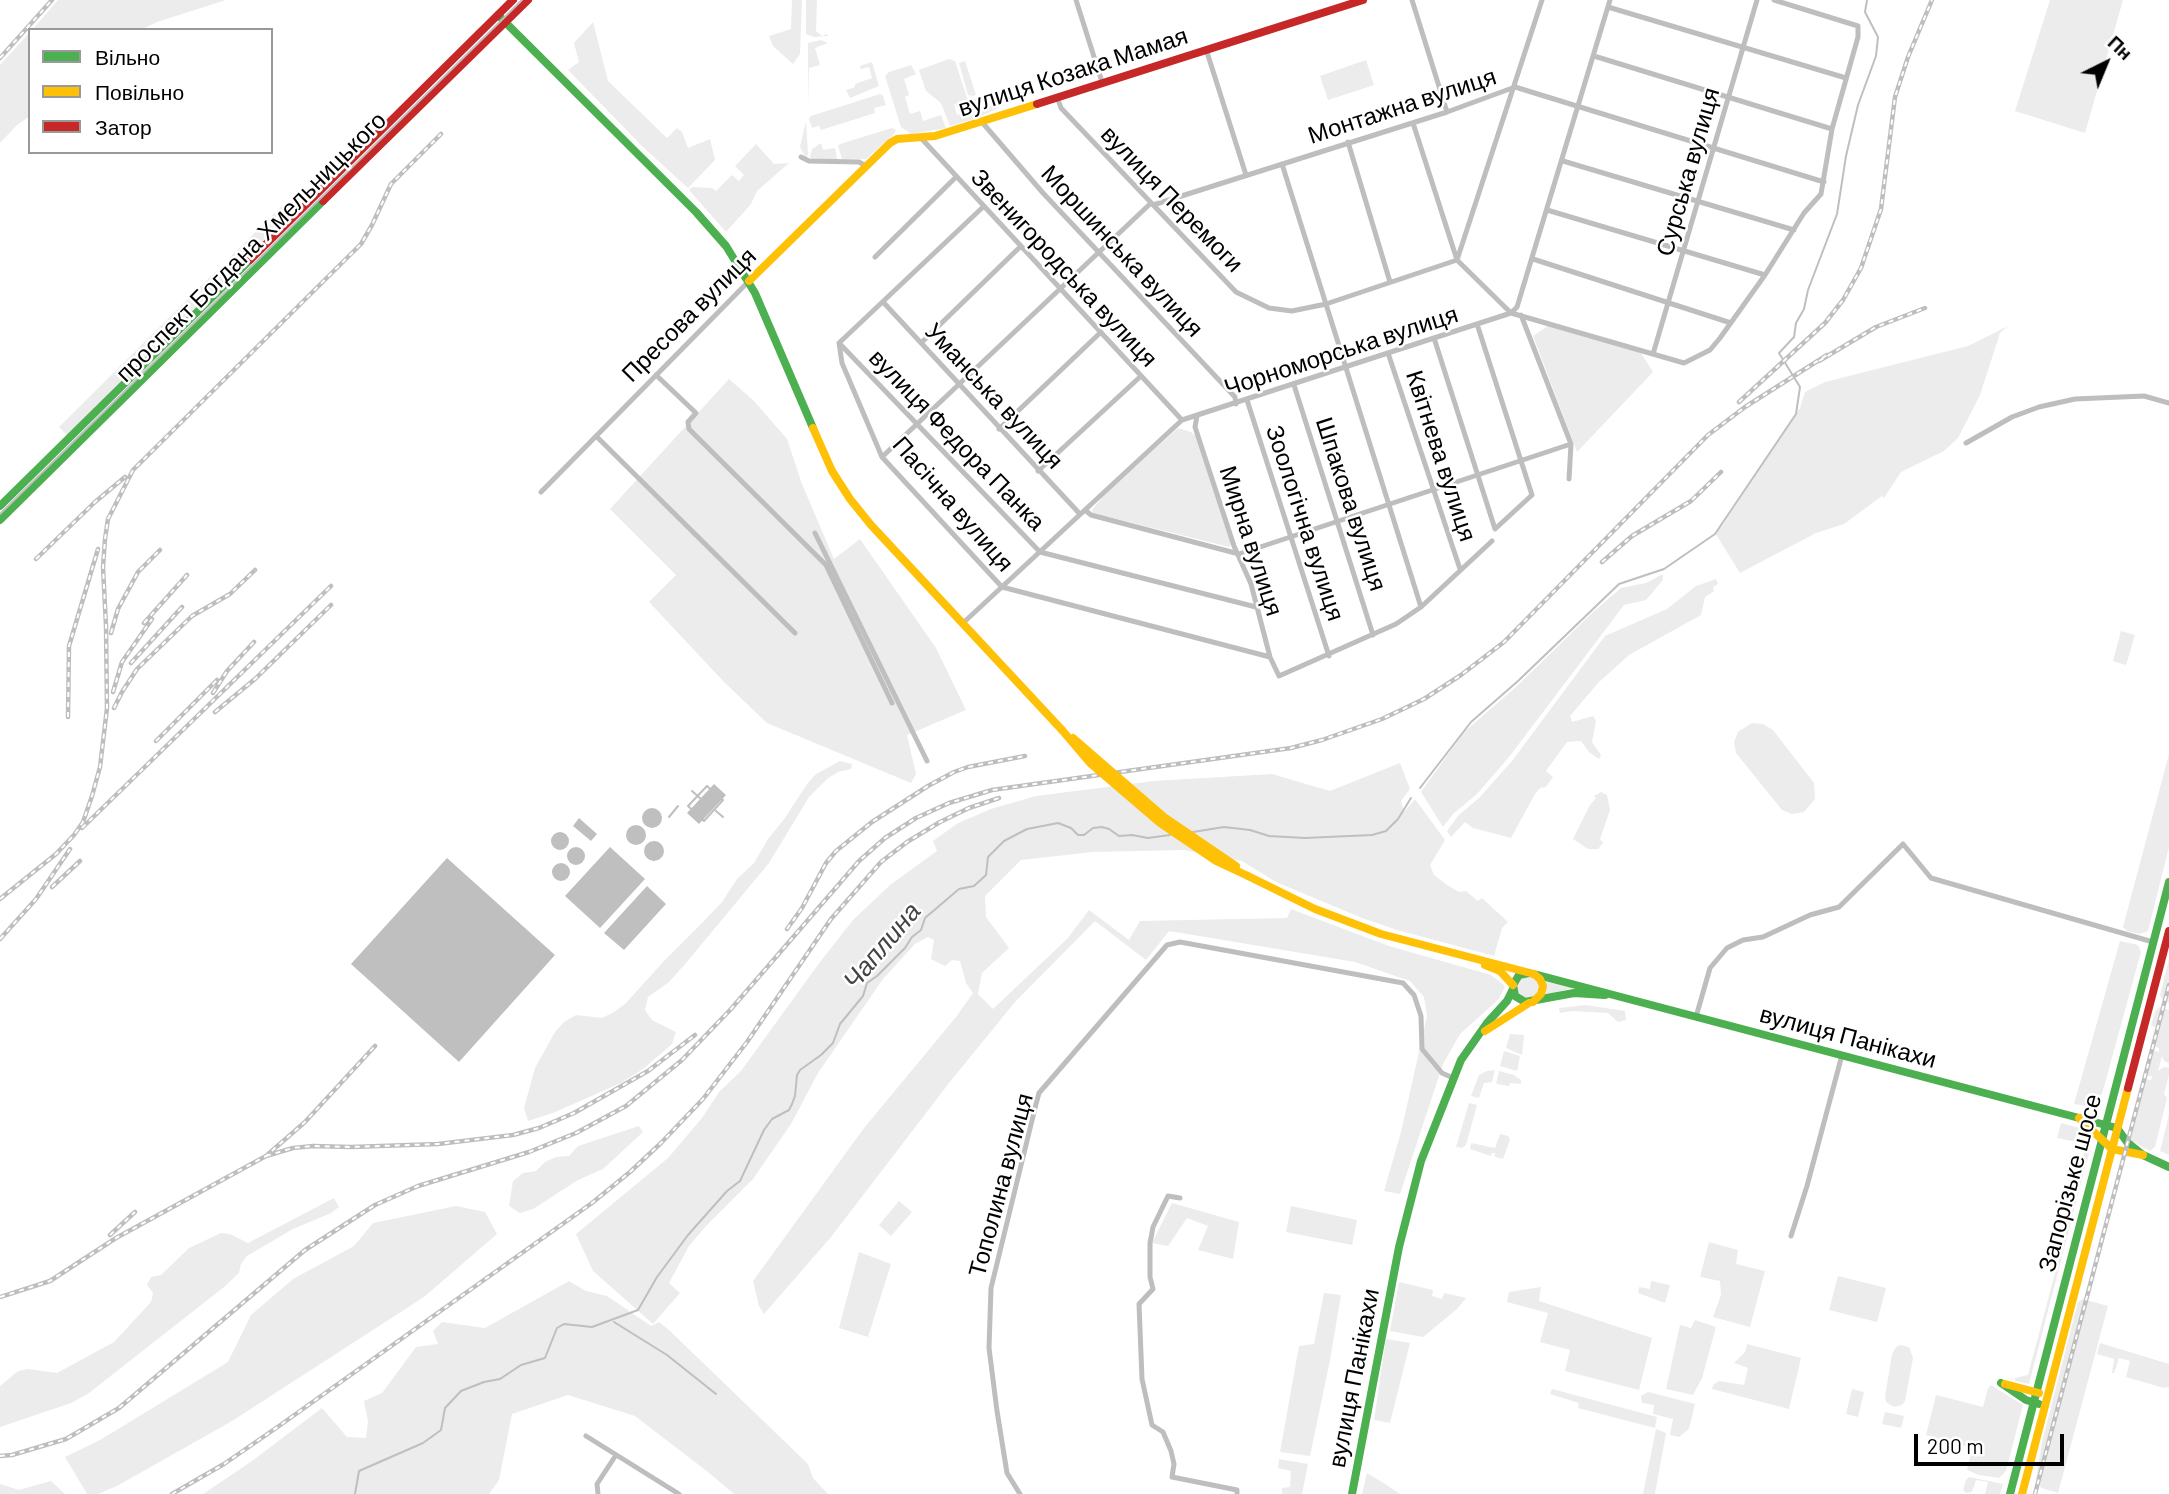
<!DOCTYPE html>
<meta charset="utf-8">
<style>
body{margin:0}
#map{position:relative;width:2169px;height:1494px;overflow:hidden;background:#fff;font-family:Barlow,sans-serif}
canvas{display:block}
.legend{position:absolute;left:28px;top:28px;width:245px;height:126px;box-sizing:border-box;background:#fff;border:2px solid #999;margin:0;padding:9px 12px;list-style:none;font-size:21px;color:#000}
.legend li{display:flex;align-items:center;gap:14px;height:35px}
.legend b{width:35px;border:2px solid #999}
.north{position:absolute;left:2071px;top:28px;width:70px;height:70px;-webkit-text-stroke:5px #fff;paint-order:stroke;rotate:43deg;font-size:19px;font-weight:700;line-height:28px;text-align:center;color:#000}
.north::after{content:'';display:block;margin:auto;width:24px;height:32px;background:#000;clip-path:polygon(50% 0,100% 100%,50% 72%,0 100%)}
.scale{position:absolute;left:1914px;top:1434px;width:150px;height:32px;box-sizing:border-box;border:4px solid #000;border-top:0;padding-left:9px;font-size:21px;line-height:24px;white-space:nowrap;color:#000;-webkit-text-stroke:5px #fff;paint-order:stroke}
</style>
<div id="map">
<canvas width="2169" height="1494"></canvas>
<ul class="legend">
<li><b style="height:9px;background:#4caf50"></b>Вільно</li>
<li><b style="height:9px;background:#ffc107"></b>Повільно</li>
<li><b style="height:9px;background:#c62828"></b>Затор</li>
</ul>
<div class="north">Пн</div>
<div class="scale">200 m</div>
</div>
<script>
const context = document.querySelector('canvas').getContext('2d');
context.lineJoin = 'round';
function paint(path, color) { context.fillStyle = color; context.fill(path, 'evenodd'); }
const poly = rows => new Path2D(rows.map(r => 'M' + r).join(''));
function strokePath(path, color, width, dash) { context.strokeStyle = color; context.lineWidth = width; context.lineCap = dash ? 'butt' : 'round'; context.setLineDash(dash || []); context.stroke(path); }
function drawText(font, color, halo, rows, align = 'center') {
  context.font = font + ' Barlow,sans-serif'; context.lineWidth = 5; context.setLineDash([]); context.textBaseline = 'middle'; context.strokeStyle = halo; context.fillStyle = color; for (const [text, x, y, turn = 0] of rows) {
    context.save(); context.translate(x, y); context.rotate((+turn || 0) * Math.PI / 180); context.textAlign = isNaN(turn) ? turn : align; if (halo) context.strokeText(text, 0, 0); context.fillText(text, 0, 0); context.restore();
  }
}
paint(poly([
 [58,0,226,0,157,22,140,30,32,30],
 [792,0,802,0,800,54,793,64,773,46,769,36,791,29],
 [806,0,817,0,816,31,822,36,827,34,828,36,814,37,806,34],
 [2050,0,2123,0,2085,133,2015,111],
 [593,22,608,81,667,138,677,128,682,132,688,148,710,139,715,160,688,188,643,147,568,70,579,62,574,43],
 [30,32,30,116,17,125,0,143,0,65],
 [821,40,828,43,815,48,820,65,809,68,808,105,808,43],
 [949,59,955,61,970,107,965,110,962,102,959,103,961,111,959,112,956,104,954,104,957,115,971,110,974,119,950,126,941,103,926,91,919,70],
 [1366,60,1374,85,1328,100,1320,76],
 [965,61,976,95,973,96,968,95,959,63],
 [872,62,879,86,850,98,846,90,855,87,855,84,872,78,869,67,861,69,860,66],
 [911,65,916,74,904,79,909,95,905,97,910,114,920,111,923,121,941,115,946,128,911,134,901,127,885,76,889,72],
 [880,94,883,96,886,105,874,108,875,113,821,130,819,126,812,128,809,119,811,116],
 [995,96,999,108,976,118,970,101,977,98,980,107,984,108,994,105,992,97],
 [806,121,808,154,806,158,800,147],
 [892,128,896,130,894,134,866,159,842,159,838,146,840,144],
 [821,143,823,150,835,148,837,159,813,160,810,157,812,149],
 [756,144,774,164,789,163,757,191,751,204,726,232,689,190,692,187,712,188,716,191,732,175,739,181,744,175,735,166],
 [284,204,293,212,239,265,230,257],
 [216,271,224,280,68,436,59,427],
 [1549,325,1641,353,1653,372,1577,452,1533,336],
 [2008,326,2000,333,1980,395,1958,438,1944,451,1901,472,1884,498,1882,496,1844,524,1816,533,1740,573,1715,533,1722,526,1800,408,1805,392,1825,382,1968,346],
 [729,379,754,401,787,439,802,484,834,559,860,539,936,648,966,710,907,735,916,774,911,783,767,723,724,682,649,602,676,575,610,509],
 [1178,428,1191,432,1198,438,1232,544,1229,547,1093,513,1092,510,1106,493],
 [1663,574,1663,580,1646,600,1624,605,1509,757,1477,794,1453,814,1443,827,1421,792,1464,732,1516,687,1592,613,1621,588,1646,583],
 [1716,579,1718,584,1713,587,1714,591,1705,597,1701,615,1629,655,1598,683,1570,716,1572,722,1593,716,1596,721,1592,742,1601,755,1599,759,1589,752,1581,741,1567,742,1546,771,1553,777,1546,787,1540,788,1535,794,1511,838,1473,828,1465,822,1451,837,1447,831,1458,816,1480,797,1512,761,1605,636,1667,609,1696,586],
 [2121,631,2135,635,2126,665,2113,661],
 [1752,723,1763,724,1773,730,1814,783,1815,799,1804,812,1792,814,1782,810,1736,753,1734,742,1738,732],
 [2169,754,2169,847,2148,931,2139,934,2127,931,2123,927],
 [840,761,852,764,851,769,838,772,827,779,809,797,769,863,686,963,669,982,648,997,645,1010,652,1020,676,1032,672,1044,643,1069,621,1083,553,1113,528,1121,524,1108,535,1068,555,1032,564,1022,576,1015,602,1018,614,1012,625,1004,664,961,703,922,722,902,737,879,754,863,768,839,785,818,807,784,816,774],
 [1400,763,1410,789,1401,801,1404,812,1415,799,1445,840,1430,865,1434,875,1447,885,1459,892,1466,891,1478,901,1482,898,1508,922,1502,928,1494,956,1397,930,1362,918,1276,882,1242,861,1184,850,1092,852,1021,860,985,896,986,917,1009,948,982,973,978,994,993,1009,1067,939,1089,910,1129,940,1140,921,1287,918,1291,909,1389,946,1491,975,1505,986,1499,999,1460,1034,1443,1064,1400,1194,1384,1191,1401,1132,1427,1016,1424,997,1410,981,1355,962,1169,931,1146,960,1095,921,1015,1002,949,1083,831,1237,764,1314,759,1306,753,1281,864,1128,956,1017,973,993,966,983,960,961,952,960,945,966,931,959,934,940,928,937,915,944,883,979,818,1073,791,1124,753,1179,706,1226,689,1246,669,1283,680,1293,653,1324,593,1271,576,1234,668,1158,702,1118,719,1092,741,1071,820,962,853,920,890,885,937,851,933,841,958,823,991,809,1036,796,1154,781,1272,774,1330,791],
 [1601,792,1607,795,1610,810,1600,839,1603,843,1598,849,1588,849,1573,839,1590,805,1596,798,1594,796],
 [2120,941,2138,945,2141,952,2102,1094,2093,1104,2086,1106,2074,1104],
 [2169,959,2169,1003,2163,1001,2160,995],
 [1529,976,1537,981,1539,987,1538,993,1528,1000,1516,992,1518,980],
 [1545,978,1577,987,1546,995],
 [1586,1005,1625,1011,1626,1020,1618,1022,1608,1013,1572,1011,1560,1013,1559,1008],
 [2160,1007,2169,1010,2169,1063,2164,1061,2162,1056,2158,1071,2164,1067,2169,1068,2169,1075,2164,1094,2167,1098,2155,1147,2150,1151,2129,1139,2146,1079,2151,1080,2152,1076,2147,1076,2154,1051,2159,1052,2159,1048,2154,1046,2159,1028,2151,1026,2155,1011],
 [1510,1034,1524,1035,1522,1055,1506,1048],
 [1504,1051,1520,1056,1517,1071,1500,1066],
 [1495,1070,1492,1082,1484,1083,1479,1098,1471,1096,1479,1075,1487,1071],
 [1499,1071,1514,1075,1521,1080,1521,1084,1510,1083,1509,1086,1496,1084],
 [1469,1103,1477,1105,1466,1145,1462,1148,1456,1147],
 [2169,1115,2169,1155,2160,1151],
 [2061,1123,2080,1128,2086,1134,2091,1145,2087,1162,2082,1161,2086,1144,2057,1138],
 [639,1126,643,1132,603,1169,578,1180,533,1209,520,1213,509,1206,513,1181,523,1173,536,1171,545,1162,556,1157,569,1156,578,1146],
 [1500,1134,1508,1136,1510,1140,1503,1159,1495,1157,1495,1153,1492,1153,1491,1156,1470,1149,1471,1143,1495,1148],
 [2084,1164,2086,1164,2029,1384,2015,1381,2015,1378,2028,1375],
 [334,1198,339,1207,331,1213,293,1229,247,1256,241,1264,239,1273,224,1287,89,1393,71,1403,0,1427,0,1386,18,1371,28,1369,57,1373,114,1342,151,1302,153,1293,147,1285,151,1277,161,1275,189,1248,221,1233,230,1234,248,1243],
 [899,1201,912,1212,891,1236,879,1225],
 [1172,1203,1239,1222,1233,1259,1198,1250,1208,1226,1187,1218,1168,1246,1152,1243],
 [456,1206,485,1212,497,1234,424,1297,232,1421,117,1486,98,1494,87,1494,65,1457,100,1440,228,1362,251,1315,293,1279,354,1246,373,1223],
 [1291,1206,1357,1220,1352,1245,1286,1232],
 [1709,1242,1738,1250,1736,1264,1765,1271,1750,1327,1713,1317,1721,1295,1720,1281,1700,1277],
 [859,1252,891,1264,868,1337,839,1328],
 [1838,1276,1886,1288,1877,1322,1829,1310],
 [569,1281,586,1291,607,1296,651,1326,659,1322,669,1330,808,1464,813,1478,828,1494,734,1494,708,1472,635,1416,568,1395,512,1414,499,1480,489,1494,203,1494,252,1461,322,1408,347,1437,366,1438,368,1421,364,1401,382,1393,416,1347,438,1344,433,1331,442,1322,485,1328],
 [1651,1281,1670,1285,1665,1303,1638,1293,1639,1287,1650,1289],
 [1399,1282,1433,1290,1432,1296,1442,1299,1444,1293,1466,1298,1457,1309,1423,1337,1390,1331],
 [1541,1287,1539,1301,1652,1338,1639,1390,1565,1371,1570,1350,1540,1342,1548,1313,1507,1302,1509,1292],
 [1324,1293,1341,1295,1330,1360,1310,1456,1280,1452,1299,1346,1314,1344],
 [2083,1299,2108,1306,2058,1493,2041,1488,2036,1479,2042,1442,2078,1302],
 [1695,1320,1716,1327,1702,1378,1693,1395,1666,1389,1680,1325,1691,1328],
 [1386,1339,1410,1343,1390,1423,1374,1420],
 [2100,1343,2169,1364,2169,1387,2164,1388,2126,1377,2130,1361,2119,1358,2114,1373,2112,1373,2114,1359,2097,1354],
 [1747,1344,1801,1358,1789,1409,1712,1389,1713,1385,1719,1381,1744,1385,1748,1368,1734,1363,1745,1352],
 [1900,1345,1909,1347,1913,1358,1905,1401,1902,1405,1894,1407,1886,1402,1885,1397,1892,1354,1896,1347],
 [1991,1385,2023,1405,2006,1471,1999,1478,1979,1475,1967,1470,1972,1448,1926,1435,1936,1395,1983,1407,1988,1388],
 [1552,1389,1657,1417,1655,1428,1578,1408,1579,1403,1550,1394],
 [1852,1389,1864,1392,1858,1417,1846,1414],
 [1648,1392,1695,1404,1689,1429,1679,1437,1670,1435,1673,1419,1653,1414,1654,1405,1642,1403,1641,1396],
 [1885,1412,1904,1416,1901,1428,1882,1424],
 [1656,1429,1666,1433,1655,1494,1643,1494],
 [1279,1459,1308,1464,1302,1494,1282,1494,1282,1488,1290,1487,1291,1471,1278,1468],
 [1367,1473,1385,1484,1400,1494,1362,1494],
 [1969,1477,2003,1484,2000,1494,1985,1494,1988,1482,1976,1480,1972,1492,1966,1493,1963,1490,1966,1480],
 [51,1481,65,1494,0,1494,0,1484,19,1490]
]), '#ececec');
paint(poly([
 [714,784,726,795,699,824,687,813],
 '642 818a10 10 0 1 1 20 0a10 10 0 1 1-20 0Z',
 [579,818,597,834,591,841,573,826],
 '626 835a10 10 0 1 1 20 0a10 10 0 1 1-20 0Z',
 '551 841a9 9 0 1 1 18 0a9 9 0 1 1-18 0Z',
 '644 851a10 10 0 1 1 20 0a10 10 0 1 1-20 0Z',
 [610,847,645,879,600,928,565,896],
 '567 856a9 9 0 1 1 18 0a9 9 0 1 1-18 0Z',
 [447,858,555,955,459,1062,351,964],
 '552 872a9 9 0 1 1 18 0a9 9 0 1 1-18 0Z',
 [647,886,666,904,624,950,604,933]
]), '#bfbfbf');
strokePath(poly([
 [707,786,723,800,704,821,688,806,707,786],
 [1420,788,1471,722,1518,681,1619,584,1664,569,1715,534,1796,414,1800,387,1779,353,1794,337,1796,323,1804,309,1808,290,1837,214,1846,156,1858,105,1876,56,1878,37,1865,12,1867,0],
 [692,791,701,799],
 [716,811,723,817],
 [669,817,678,806],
 [1193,832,1224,827,1250,830,1269,836,1305,838,1372,835,1386,831,1398,819,1411,798],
 [614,1322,667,1355,716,1394],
 [355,1494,359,1471,423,1443,441,1430,445,1408,461,1391,484,1382,500,1379,521,1365,545,1358,557,1328,564,1324,592,1327,638,1310,657,1277,688,1235,727,1191,740,1181,764,1130,772,1119,789,1110,792,1104,795,1096,797,1075,800,1070,821,1055,833,1043,840,1024,863,996,867,983,877,976,905,948,912,937,921,930,925,918,959,889,974,886,986,875,988,857,1004,841,1027,829,1058,823,1071,828,1078,835,1084,835,1093,828,1102,827,1109,829,1119,836,1132,835,1148,838,1170,835]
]), '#bfbfbf', 2);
strokePath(poly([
 [815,533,927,761]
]), '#bfbfbf', 5);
strokePath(poly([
 [1076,0,1102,82],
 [1412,0,1447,112],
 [1608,7,1846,78],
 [1206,49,1246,175],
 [1594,56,1832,129],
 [1057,97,1061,108,1236,292,1269,308,1292,311,1326,304,1457,260,1542,0],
 [981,121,1043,193,1235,397,1236,404],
 [1413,123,1457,260,1511,313],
 [921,138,1182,420],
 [1348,142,1390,282],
 [801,157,809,161,859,162,866,166],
 [1563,161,1794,230],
 [1282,164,1421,607],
 [1153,205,1447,112,1515,87,1824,182],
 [1547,210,1765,275],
 [875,257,956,177],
 [1533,259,1731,323],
 [884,303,1079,513],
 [1511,313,1684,363,1710,350,1720,338,1765,275,1804,213,1821,194,1832,129,1858,37,1858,26,1774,0],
 [1521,315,1571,444,1569,479],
 [1434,338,1495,529,1532,495,1477,324],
 [839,343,842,363,882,457,1002,587,1270,657],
 [839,343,983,207],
 [921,343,1021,246],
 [840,344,1040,552,1256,607],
 [1388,353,1460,569],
 [1653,354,1757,0],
 [656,375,696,413,688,422,689,429,826,565,892,703],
 [1294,385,1373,635],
 [1247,400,1329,656],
 [1197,416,1195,427,1234,546,1251,584,1270,657,1279,676,1396,624,1421,607,1492,541],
 [999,429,1101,332],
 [596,436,795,633],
 [1966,443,2012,417,2039,407,2075,399,2144,396,2169,403],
 [882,457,1151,203],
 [1038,471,1141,376],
 [541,492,749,281],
 [1085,510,1091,515,1239,554],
 [1239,554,1571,444],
 [963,623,1182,420,1477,324,1511,313,1517,307,1610,0],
 [1696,1017,1710,968,1727,948,1743,940,1763,937,1810,915,1839,907,1903,844,1931,878,2153,942],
 [1180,1198,1168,1196,1153,1227,1150,1243,1150,1277,1153,1289,1139,1304,1142,1379,1152,1425,1163,1432,1171,1451,1174,1464,1172,1477,1237,1490,1237,1494],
 [1791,1236,1807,1186,1842,1055],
 [586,1436,679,1494],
 [598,1494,597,1484,616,1455],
 [1020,1494,1007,1473,997,1411,989,1348,991,1288,1036,1104,1039,1093,1167,945,1180,942,1403,983,1414,995,1421,1016,1422,1049,1442,1073,1453,1078]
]), '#bebebe', 5);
strokePath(poly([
 [498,15,696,212,726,246,755,293,813,428],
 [0,506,250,260],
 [0,520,323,201],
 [1529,973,1519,975,1513,985,1515,996,1525,1002,1574,993,1605,995],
 [1534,974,2117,1128,2127,1142,2143,1155,2169,1167],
 [2001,1383,2026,1400,2039,1404],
 [1352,1494,1399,1247,1421,1161,1461,1060,1487,1023,1507,1001,1513,989],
 [2010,1494,2169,882]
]), '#4caf50', 8);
strokePath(poly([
 [749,281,890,143,897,139,935,136,1037,104],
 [813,428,832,471,850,499,871,525,1062,730],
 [1248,876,1315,909,1381,934,1534,974,1540,979,1543,986,1541,994,1533,1002],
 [1485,965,1500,971,1513,985],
 [1485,1031,1529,1003],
 [2079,1118,2112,1149,2143,1155],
 [2005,1384,2039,1393],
 [2022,1494,2128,1088]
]), '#ffc107', 8);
strokePath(poly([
 [1037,104,1363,0],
 [323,201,528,0],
 [250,260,513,0],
 [2128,1088,2169,931]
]), '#c62828', 8);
strokePath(poly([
 [0,514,522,0]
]), '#bebebe', 2);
const rail = poly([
 [0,58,52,0],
 [1819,361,1876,327,1925,308],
 [1739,402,1825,323,1843,300,1861,268,1881,209,1895,97,1908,57,1932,0],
 [36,559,95,502,125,477],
 [1602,562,1632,536,1691,501,1721,472],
 [144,623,187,575],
 [111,633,118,609,138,572,160,550],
 [131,663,182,607],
 [113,692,122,662,152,619],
 [213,693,227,671,254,642],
 [114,708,122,692,137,669,192,616,230,594,255,570],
 [215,712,255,679,331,605],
 [68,717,69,646,98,549],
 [156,741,217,680],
 [82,828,331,586],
 [52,887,80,861],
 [0,899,56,854,74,835,83,822,92,796,100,767,107,708,106,626,103,567,105,539,108,519,133,470,361,244,372,225,391,184,441,134],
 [787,929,802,908,826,863,836,851,872,822,928,786,954,772,968,767,1025,756],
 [0,939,36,899,70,849],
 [266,1156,293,1148,313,1146,351,1147,438,1144,513,1135,539,1128,574,1113,648,1071,695,1035],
 [110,1235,135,1212],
 [0,1297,50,1281,116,1238,266,1156,305,1122,375,1046],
 [0,1456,12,1455,66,1439,119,1408,305,1250,375,1205,418,1186,529,1152,576,1133,626,1106,682,1060,731,1009,859,861,885,838,916,818,949,803,992,790,1291,748,1322,740,1382,719,1424,699,1461,675,1504,642,1708,435,1745,407,1827,355],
 [172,1494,224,1464,279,1426,592,1203,630,1172,661,1143,703,1099,747,1042,831,919,881,862,907,842,940,822,969,808,999,798],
 [2035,1494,2169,985]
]);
strokePath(rail, '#bebebe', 4.5);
strokePath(rail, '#fff', 2, [5]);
strokePath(poly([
 [1062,730,1090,763,1160,823,1216,861,1248,876],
 [1073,738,1164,817,1236,866]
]), '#ffc107', 8);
drawText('24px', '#000', '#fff', [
 ["вулиця Козака Мамая",1073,72,-18],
 ["Монтажна вулиця",1402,106,-18],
 ["Сурська вулиця",1688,172,-74],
 ["вулиця Перемоги",1172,199,46],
 ["проспект Богдана Хмельницького",251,247,-45],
 ["Моршинська вулиця",1122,251,47],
 ["Звенигородська вулиця",1064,268,47],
 ["Пресова вулиця",689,315,-45],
 ["Чорноморська вулиця",1341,351,-18],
 ["Уманська вулиця",994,396,47],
 ["вулиця Федора Панка",957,440,46],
 ["Квітнева вулиця",1441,456,72],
 ["Пасічна вулиця",953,504,49],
 ["Шпакова вулиця",1351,504,72],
 ["Зоологічна вулиця",1305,523,72],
 ["Мирна вулиця",1251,541,72],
 ["вулиця Панікахи",1848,1037,15],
 ["Запорізьке шосе",2070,1183,-75],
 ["Тополина вулиця",1001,1185,-75],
 ["вулиця Панікахи",1354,1378,-79]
]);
drawText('italic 26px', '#444', '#fff', [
 ["Чаплина",882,946,-50]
]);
</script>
